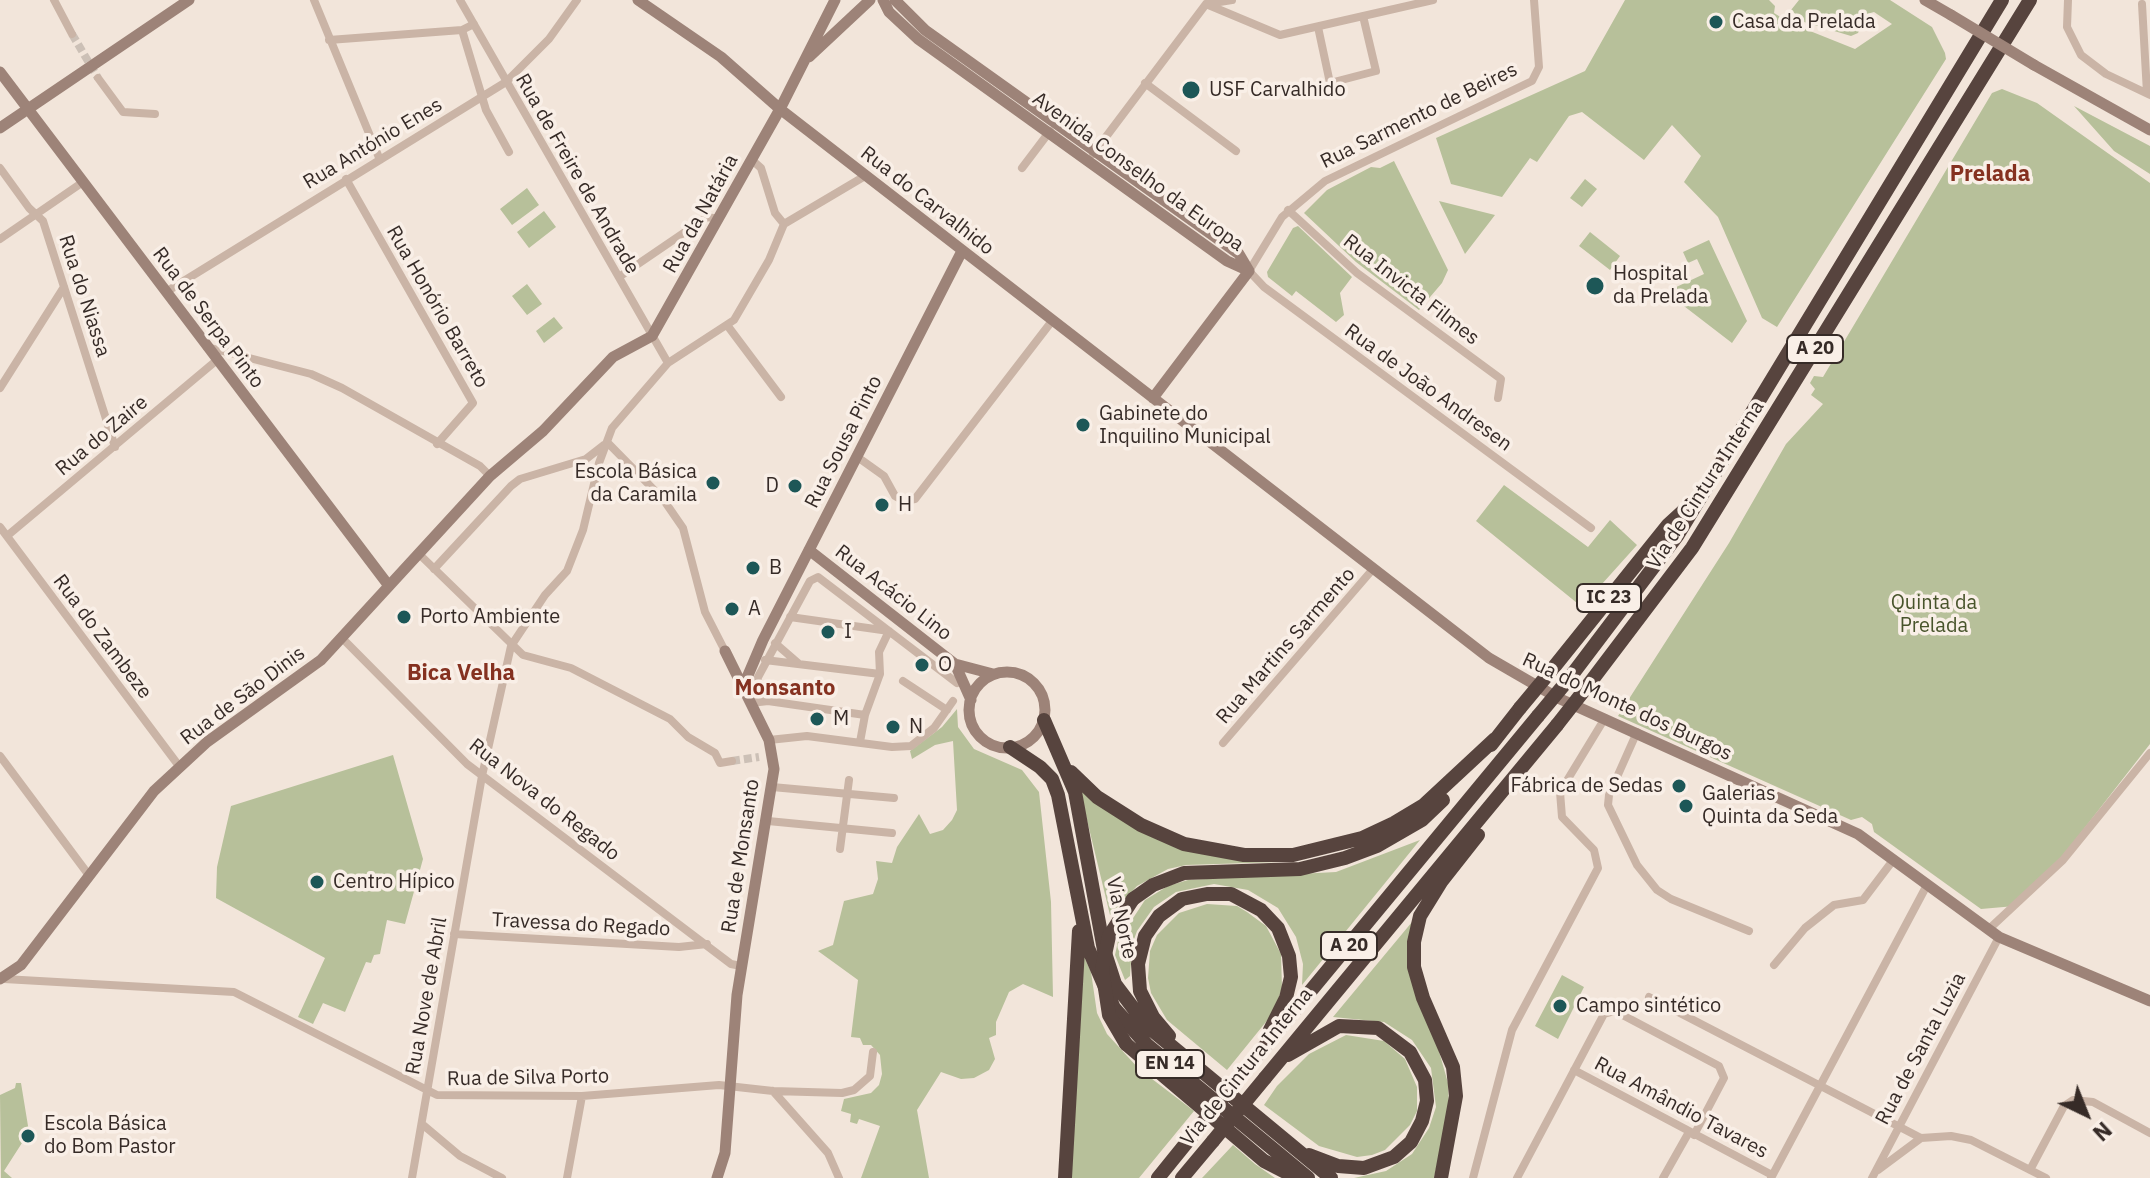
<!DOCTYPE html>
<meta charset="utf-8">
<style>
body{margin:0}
#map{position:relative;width:2150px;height:1178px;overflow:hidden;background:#f2e5da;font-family:"IBM Plex Sans",sans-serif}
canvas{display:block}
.north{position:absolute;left:2046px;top:1074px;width:80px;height:80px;-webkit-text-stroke:6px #f9efe7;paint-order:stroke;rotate:137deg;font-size:22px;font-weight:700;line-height:32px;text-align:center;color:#362b27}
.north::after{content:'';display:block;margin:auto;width:28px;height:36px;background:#362b27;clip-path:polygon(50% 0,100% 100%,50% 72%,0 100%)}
</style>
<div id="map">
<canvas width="2150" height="1178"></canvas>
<div class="north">N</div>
</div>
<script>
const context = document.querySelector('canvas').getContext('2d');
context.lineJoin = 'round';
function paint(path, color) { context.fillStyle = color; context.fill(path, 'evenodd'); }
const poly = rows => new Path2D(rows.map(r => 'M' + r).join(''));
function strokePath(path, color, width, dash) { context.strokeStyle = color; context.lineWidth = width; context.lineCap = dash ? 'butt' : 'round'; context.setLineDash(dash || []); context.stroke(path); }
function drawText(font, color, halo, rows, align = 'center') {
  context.font = font + ' "IBM Plex Sans",sans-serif'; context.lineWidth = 7; context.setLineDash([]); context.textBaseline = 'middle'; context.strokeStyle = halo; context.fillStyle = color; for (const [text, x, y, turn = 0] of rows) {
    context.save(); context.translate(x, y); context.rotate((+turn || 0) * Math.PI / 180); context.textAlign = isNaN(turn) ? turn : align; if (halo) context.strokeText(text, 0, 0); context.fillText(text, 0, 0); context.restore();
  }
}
paint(poly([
 [1625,0,1769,0,1775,6,1774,13,1790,23,1855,49,1892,24,1874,12,1867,14,1858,33,1851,36,1804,22,1791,10,1799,0,1890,0,1932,27,1945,53,1946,59,1777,327,1762,318,1718,217,1684,182,1701,156,1672,125,1644,160,1582,112,1569,116,1537,162,1530,158,1502,197,1451,184,1436,138,1585,71],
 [2002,89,2037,103,2150,183,2150,744,2062,857,2015,906,1981,909,1874,832,1872,824,1862,817,1851,820,1618,716,1729,543,1786,444,1823,404,1811,395,1815,389,1810,383,1814,376,1823,377,1992,93],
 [2074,106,2150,146,2150,174,2114,151],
 [1394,161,1448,270,1442,283,1419,310,1356,262,1304,213,1327,190,1371,167,1380,168],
 [1585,179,1597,189,1582,207,1570,198],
 [527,188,539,205,512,225,500,209],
 [1439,201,1495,215,1465,254],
 [544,211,556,227,529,248,517,232],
 [1298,226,1352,277,1340,293,1344,315,1336,322,1296,291,1292,296,1268,277,1267,272,1293,228],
 [1590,232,1620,256,1610,270,1579,246],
 [1709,240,1747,321,1732,343,1680,303,1680,295,1672,289,1704,274,1697,259,1688,263,1683,252],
 [527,284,542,304,527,315,512,296],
 [554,317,563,328,544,343,536,331],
 [1504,485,1588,547,1610,520,1637,545,1584,604,1577,603,1476,521],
 [957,709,958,727,974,749,1022,770,1039,792,1051,902,1053,997,1023,984,1009,992,996,1022,996,1035,989,1038,995,1059,989,1070,974,1078,961,1079,941,1072,917,1110,929,1178,861,1178,880,1126,859,1119,857,1124,850,1122,851,1114,841,1111,844,1099,871,1093,879,1085,882,1074,880,1055,871,1045,863,1045,860,1038,851,1037,858,980,818,951,833,945,844,901,873,894,878,879,876,861,892,863,897,847,919,814,930,834,943,830,952,820,957,810,953,741,935,745,912,759,910,751,942,727],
 [393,755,423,859,405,924,387,920,380,954,374,955,371,963,366,962,345,1012,323,1003,313,1024,298,1017,325,958,216,898,217,867,231,806],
 [1079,787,1136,829,1278,859,1279,862,1186,865,1168,869,1137,886,1110,915],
 [1420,840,1302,985,1303,964,1296,937,1278,908,1248,890,1214,884,1176,892,1154,907,1137,931,1132,945,1130,976,1125,980,1115,955,1118,941,1145,900,1168,886,1188,880,1336,872],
 [1207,904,1237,906,1247,912,1266,926,1281,954,1282,988,1274,1012,1227,1070,1167,1020,1151,993,1148,978,1150,951,1157,935,1179,913],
 [1412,922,1409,946,1448,1083,1449,1108,1434,1178,1354,1178,1386,1171,1412,1154,1429,1128,1436,1107,1431,1068,1412,1040,1384,1022,1333,1017],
 [1082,952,1091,972,1097,1013,1107,1034,1139,1069,1194,1111,1139,1178,1071,1178],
 [1562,975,1584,987,1558,1039,1535,1026],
 [1346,1035,1384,1041,1405,1059,1417,1087,1417,1111,1410,1125,1385,1150,1372,1155,1357,1157,1319,1146,1264,1105,1277,1086,1309,1054],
 [16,1083,21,1083,29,1132,4,1171,12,1178,1,1178,0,1095,15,1088],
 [1233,1145,1255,1164,1275,1178,1202,1178]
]), '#b7c09a');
strokePath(poly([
 [72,34,98,78],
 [732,761,759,757]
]), '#ccc0b6', 8, [8, 4]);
strokePath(poly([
 [54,0,72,34],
 [314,0,380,160],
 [460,0,668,363],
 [1534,0,1539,67,1532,81,1325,181,1282,217,1249,271,1264,287,1591,528],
 [2068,0,2067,27,2081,55,2106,74,2150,95],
 [1206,4,1280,35,1433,0],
 [1207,4,1232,0],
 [2142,4,2147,93],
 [1318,27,1330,83,1376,71,1363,16],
 [462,30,486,110,509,152],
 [329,40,462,30,474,24],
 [98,78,123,112,155,114],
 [1145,83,1236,151],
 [1093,154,1206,4],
 [0,168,29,208,43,221,115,447],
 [1022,168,1050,131],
 [346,179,473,403,437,444],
 [1288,210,1357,273,1501,379,1498,398],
 [784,224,865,176],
 [0,239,83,182],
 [619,277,707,217,719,219],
 [166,292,506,82,549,39,577,0],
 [727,325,781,397],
 [207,347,311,374,342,388,480,466,490,476],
 [0,388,64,287],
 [607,442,663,499,683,528,705,612,725,651],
 [856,456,884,476,895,496,904,501,915,499,1052,321],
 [0,527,179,766],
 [7,536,217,360],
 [418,553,523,655,571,668,670,719,688,737,715,753,720,763,732,761],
 [434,569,511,486,520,479,586,459,604,445],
 [790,617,889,631,879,652,880,674,865,715],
 [342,638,467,764,731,964,741,966],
 [775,643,798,663],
 [765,660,880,674],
 [903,681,947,710],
 [768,701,757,679,810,581,818,577,957,683],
 [751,703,768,701,865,715,860,742],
 [1637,732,1609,795,1608,805,1637,865,1657,890,1671,899,1749,931],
 [769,740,807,736,892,747,911,746,934,728,953,701],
 [1223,743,1373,569],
 [0,756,88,874],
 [772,787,894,798],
 [768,821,892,833],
 [840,849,849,780],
 [1989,929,2063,860,2150,753],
 [454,934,679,947,707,944],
 [1774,965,1805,928,1834,905,1863,900,1894,859],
 [4,979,234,992,437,1095,582,1096,719,1085,773,1091,842,1093,854,1090,870,1076,873,1052],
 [1649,997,1921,1138],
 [1574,1070,1772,1175],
 [773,1091,828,1153,839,1178],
 [422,1124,460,1156,502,1178],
 [1878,1170,1921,1138,1951,1136,1971,1140,2046,1178],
 [2030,1170,2064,1106,2073,1100,2093,1102,2150,1133],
 [412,1178,482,776,511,646,545,595,567,571,583,530,599,463,612,428,668,363,734,320,769,260,784,224,775,213,761,168,752,160],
 [567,1178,582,1096],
 [1473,1178,1512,1030,1598,868,1594,850,1562,817,1560,792,1605,718],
 [1517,1178,1604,1014,1615,1011,1719,1066,1724,1078,1694,1135],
 [1663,1178,1689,1132],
 [1771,1178,1927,885],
 [1872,1178,1999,937]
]), '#cab4a6', 8);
strokePath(poly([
 [638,0,721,57,780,109,1489,658,1558,698,1858,834,1999,937,2150,1001],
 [883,0,889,12,918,39,1227,261,1249,271],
 [895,0,925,30,1239,254,1249,271],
 [1925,0,1951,15],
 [809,57,870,0],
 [2034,65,2150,130],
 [0,72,389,586],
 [0,128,189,0],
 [1153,398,1249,271],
 [809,550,955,664,993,674],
 [955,664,971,700],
 '969 710a38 38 0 1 1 76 0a38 38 0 1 1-76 0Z',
 [743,687,763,640,962,251],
 [0,979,21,965,154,791,207,742,321,660,490,476,543,431,613,357,652,336,780,109,835,0],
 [717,1178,725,1153,737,995,774,769,769,740,725,651]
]), '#9d8378', 11);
strokePath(poly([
 [1550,672,1668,525,1691,504],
 [1568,680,1677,536,2002,0],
 [1586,688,1692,548,2030,0],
 [1044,720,1075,792,1104,950,1115,984,1146,1025,1331,1178],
 [1491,745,1520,708],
 [1010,747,1040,767,1052,779,1058,795,1088,948,1114,1008,1147,1045,1308,1178],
 [1071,772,1097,797,1141,825,1184,844,1244,855,1293,855,1362,838,1394,823,1424,805,1495,739],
 [1133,899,1153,885,1184,873,1300,869,1345,858,1377,846,1422,820,1443,800],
 [1169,1036,1153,1017,1140,991,1138,964,1145,936,1159,916,1182,899,1207,894,1231,894,1261,910,1278,928,1289,956,1291,977,1286,998,1270,1030],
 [1126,1044,1264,1161,1297,1178],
 [1288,1055,1339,1026,1378,1028,1410,1052,1425,1080,1427,1101,1422,1121,1411,1142,1394,1157,1364,1168,1338,1166,1309,1155],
 [1246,1069,1538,716],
 [1265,1078,1557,725],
 [1065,1178,1079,931],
 [1158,1178,1196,1131],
 [1182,1178,1213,1141],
 [1441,1178,1456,1096,1453,1067,1423,998,1414,967,1414,942,1420,916,1441,882,1478,835]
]), '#57443e', 14);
strokePath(poly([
 [1951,15,2034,65]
]), '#9d8378', 11);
strokePath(poly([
 [1520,708,1550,672],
 [1538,716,1568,680],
 [1557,725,1586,688],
 [1126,1044,1109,1015,1102,969,1109,936,1133,899],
 [1196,1131,1246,1069],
 [1213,1141,1265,1078]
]), '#57443e', 14);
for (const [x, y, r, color] of [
 [1716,22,8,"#1d5757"],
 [1191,90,10,"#1d5757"],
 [1595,286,10,"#1d5757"],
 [1083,425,8,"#1d5757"],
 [713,483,8,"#1d5757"],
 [795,486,8,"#1d5757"],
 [882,505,8,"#1d5757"],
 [753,568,8,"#1d5757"],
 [732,609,8,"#1d5757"],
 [404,617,8,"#1d5757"],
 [828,632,8,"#1d5757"],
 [922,665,8,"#1d5757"],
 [817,719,8,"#1d5757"],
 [893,727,8,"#1d5757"],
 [1679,786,8,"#1d5757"],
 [1686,806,8,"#1d5757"],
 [317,882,8,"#1d5757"],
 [1560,1006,8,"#1d5757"],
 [28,1136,8,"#1d5757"]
]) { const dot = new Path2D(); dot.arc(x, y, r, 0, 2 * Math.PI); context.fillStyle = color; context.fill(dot); strokePath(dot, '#f9efe7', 3); }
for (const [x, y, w] of [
 [1815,349,56],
 [1609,598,64],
 [1349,946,56],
 [1170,1064,68]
]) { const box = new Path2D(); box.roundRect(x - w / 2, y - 14, w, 28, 6); context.fillStyle = '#f9efe7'; context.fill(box); strokePath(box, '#362b27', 2); }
drawText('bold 18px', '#362b27', null, [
 ["A 20",1815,349],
 ["IC 23",1609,598],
 ["A 20",1349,946],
 ["EN 14",1170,1064]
]);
drawText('20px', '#362b27', '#f9efe7', [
 ["Casa da Prelada",1732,22],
 ["USF Carvalhido",1209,90],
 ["Hospital",1613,274],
 ["da Prelada",1613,297],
 ["Gabinete do",1099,414],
 ["Inquilino Municipal",1099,437],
 ["Escola Básica",697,472,"right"],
 ["da Caramila",697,495,"right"],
 ["D",779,486,"right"],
 ["H",898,505],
 ["B",769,568],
 ["A",748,609],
 ["Porto Ambiente",420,617],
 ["I",844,632],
 ["O",938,665],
 ["M",833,719],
 ["N",909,727],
 ["Fábrica de Sedas",1663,786,"right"],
 ["Galerias",1702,794],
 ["Quinta da Seda",1702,817],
 ["Centro Hípico",333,882],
 ["Campo sintético",1576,1006],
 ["Escola Básica",44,1124],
 ["do Bom Pastor",44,1147]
], 'left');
drawText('20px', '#362b27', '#f9efe7', [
 ["Rua Sarmento de Beires",1419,116,-26],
 ["Rua António Enes",373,144,-31],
 ["Avenida Conselho da Europa",1138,172,36],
 ["Rua de Freire de Andrade",577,174,60],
 ["Rua do Carvalhido",927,201,38],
 ["Rua da Natária",701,214,-61],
 ["Rua Invicta Filmes",1411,290,38],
 ["Rua do Niassa",84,296,72],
 ["Rua Honório Barreto",437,307,60],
 ["Rua de Serpa Pinto",208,318,53],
 ["Rua de João Andresen",1428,388,36],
 ["Rua do Zaire",102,436,-40],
 ["Rua Sousa Pinto",844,442,-63],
 ["Via de Cintura Interna",1706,485,-57],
 ["Rua Acácio Lino",893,593,38],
 ["Rua do Zambeze",102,637,53],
 ["Rua Martins Sarmento",1286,646,-49],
 ["Rua de São Dinis",243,696,-37],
 ["Rua do Monte dos Burgos",1627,707,25],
 ["Rua Nova do Regado",544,800,38],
 ["Rua de Monsanto",741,856,-81],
 ["Via Norte",1121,918,78],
 ["Travessa do Regado",581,925,3],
 ["Rua Nove de Abril",427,996,-80],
 ["Rua de Santa Luzia",1921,1049,-62],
 ["Via de Cintura Interna",1247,1067,-51],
 ["Rua de Silva Porto",528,1078,-1],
 ["Rua Amândio Tavares",1681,1108,28]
]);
drawText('20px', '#48542b', '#f9efe7', [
 ["Quinta da",1934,603],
 ["Prelada",1934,626]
]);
drawText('bold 22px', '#853120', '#f9efe7', [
 ["Prelada",1990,175],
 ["Bica Velha",461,674],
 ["Monsanto",785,689]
]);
</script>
